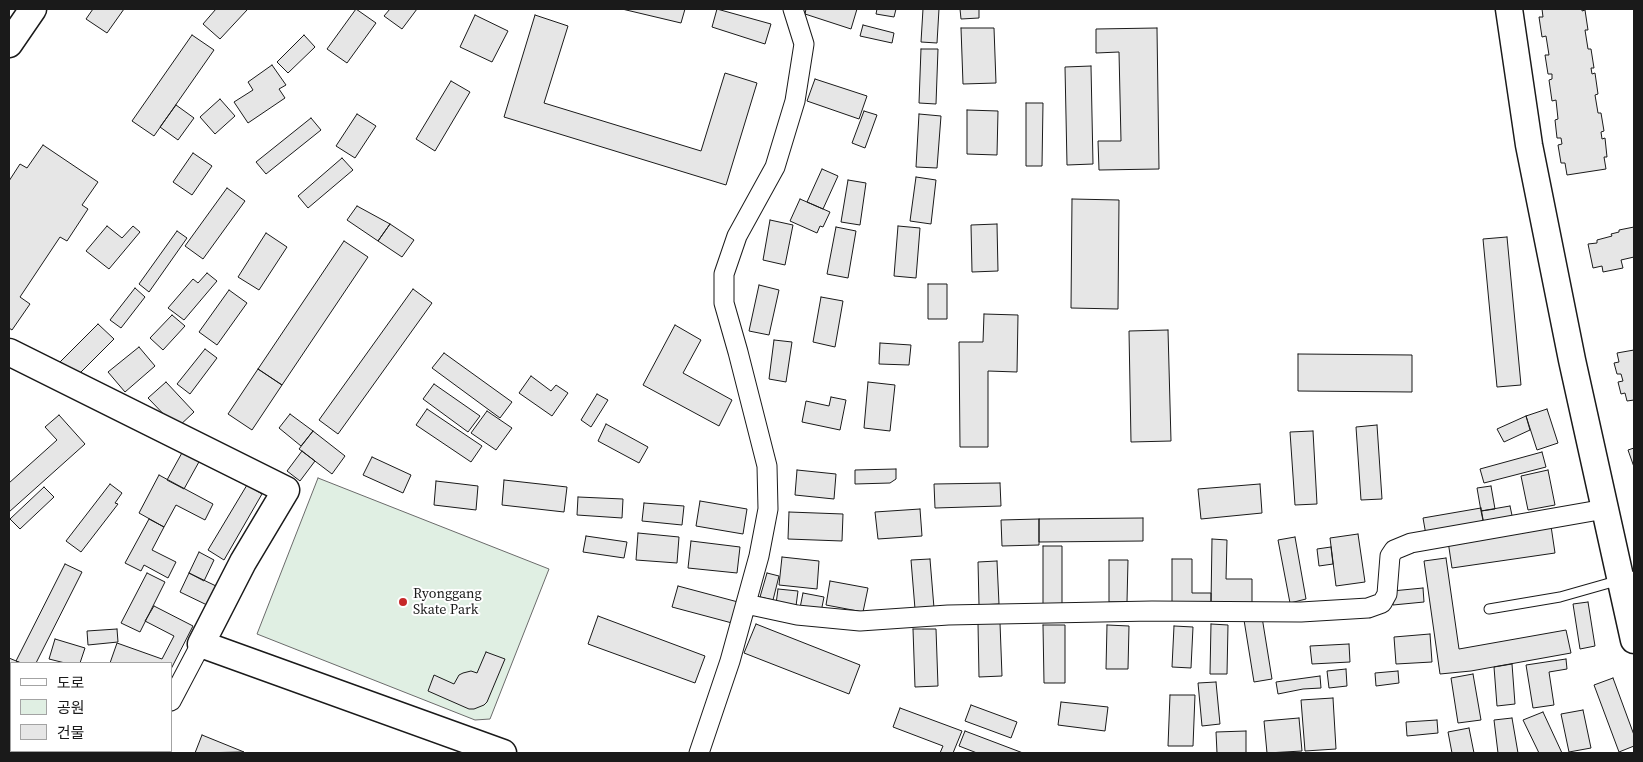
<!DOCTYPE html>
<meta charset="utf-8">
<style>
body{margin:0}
#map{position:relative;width:1643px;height:762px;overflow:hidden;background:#fff;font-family:"Source Serif 4","Noto Sans KR",serif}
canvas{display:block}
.frame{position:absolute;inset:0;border:10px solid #1a1a1a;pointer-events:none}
.legend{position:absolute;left:10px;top:662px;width:162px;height:90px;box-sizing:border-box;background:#fff;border:1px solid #a3a3a3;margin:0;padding:6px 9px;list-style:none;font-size:15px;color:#1a1a1a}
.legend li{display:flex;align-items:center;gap:10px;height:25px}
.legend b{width:25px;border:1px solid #a3a3a3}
</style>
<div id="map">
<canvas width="1643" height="762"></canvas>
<div class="frame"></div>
<ul class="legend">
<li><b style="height:6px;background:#fff"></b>도로</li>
<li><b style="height:14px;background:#e0efe3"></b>공원</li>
<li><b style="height:14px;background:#e6e6e6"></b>건물</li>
</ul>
</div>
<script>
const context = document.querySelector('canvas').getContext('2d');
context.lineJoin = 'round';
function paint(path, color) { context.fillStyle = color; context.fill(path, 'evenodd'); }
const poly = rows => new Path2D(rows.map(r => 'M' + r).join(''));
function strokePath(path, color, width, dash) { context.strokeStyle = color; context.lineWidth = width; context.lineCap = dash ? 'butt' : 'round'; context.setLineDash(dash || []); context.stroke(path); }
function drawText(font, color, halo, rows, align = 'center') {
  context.font = font + ' "Source Serif 4",serif'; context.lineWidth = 4; context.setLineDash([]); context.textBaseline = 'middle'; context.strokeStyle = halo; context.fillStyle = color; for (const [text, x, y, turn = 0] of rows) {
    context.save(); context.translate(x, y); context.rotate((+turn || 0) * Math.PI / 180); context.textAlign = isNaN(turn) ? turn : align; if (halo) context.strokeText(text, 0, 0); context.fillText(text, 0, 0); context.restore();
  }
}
const green = poly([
 [318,478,549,569,490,719,475,720,257,634,318,478]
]);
paint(green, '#e0efe3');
strokePath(green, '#6a6a6a', 1);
const building = poly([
 [93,9,124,9,107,33,86,19,93,9],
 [216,9,245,9,247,10,220,39,203,24,216,9],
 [356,9,376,23,347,63,327,49,356,9],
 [390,9,417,9,402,29,384,16,390,9],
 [622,9,685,9,681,23,622,9],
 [717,9,771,24,765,44,712,27,717,9],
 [806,9,857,9,851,29,805,14,806,9],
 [877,9,896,9,894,17,876,14,877,9],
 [923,9,939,9,937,43,921,42,923,9],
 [960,9,979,9,979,18,961,19,960,9],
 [1538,9,1582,9,1582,11,1585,10,1588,30,1585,30,1588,49,1591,49,1594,68,1591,68,1592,74,1595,73,1598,94,1595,95,1598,113,1601,113,1604,131,1601,132,1602,139,1605,138,1607,157,1604,157,1606,169,1567,175,1565,163,1561,163,1558,145,1562,144,1561,138,1557,138,1555,120,1558,119,1556,100,1552,101,1549,80,1552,79,1552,74,1548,74,1545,55,1549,55,1546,36,1542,37,1539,17,1543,17,1542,9,1538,9],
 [475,15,508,31,492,62,460,47,475,15],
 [535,15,568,26,544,103,701,151,725,73,757,83,726,185,504,117,535,15],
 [863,25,894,33,892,43,860,36,863,25],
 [961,28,994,28,996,83,963,84,961,28],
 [1157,28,1159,169,1099,170,1098,141,1121,141,1119,52,1096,53,1096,29,1157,28],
 [192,35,214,50,154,136,132,121,192,35],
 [304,35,315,47,288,73,277,62,304,35],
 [921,49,938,49,936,104,919,103,921,49],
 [272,65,286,85,279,89,285,98,248,123,234,102,253,90,248,82,272,65],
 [1091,66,1093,164,1067,165,1065,67,1091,66],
 [815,79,867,96,859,119,807,101,815,79],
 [451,81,470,92,435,151,416,139,451,81],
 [220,99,235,116,215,134,200,117,220,99],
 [1026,103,1043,103,1042,166,1026,166,1026,103],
 [176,105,194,118,178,140,160,127,176,105],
 [967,110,998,111,997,155,967,154,967,110],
 [864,111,877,115,865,148,852,143,864,111],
 [357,114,376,126,355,158,336,146,357,114],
 [919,114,941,116,937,168,916,167,919,114],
 [311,118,321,130,266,174,256,162,311,118],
 [43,145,98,182,82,205,88,209,67,241,60,237,20,297,30,304,12,330,9,328,9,181,20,164,27,168,43,145],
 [193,153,212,166,192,195,173,182,193,153],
 [342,158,353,170,308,208,298,196,342,158],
 [822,169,838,176,823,209,807,202,822,169],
 [916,177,936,180,931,224,910,221,916,177],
 [848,180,866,183,860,225,841,222,848,180],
 [227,188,245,201,203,259,185,246,227,188],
 [800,199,830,212,823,227,820,226,817,233,790,221,800,199],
 [1072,199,1119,200,1118,309,1071,308,1072,199],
 [357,206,390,224,378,241,347,220,357,206],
 [770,220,793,225,785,265,763,260,770,220],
 [390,224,414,240,402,257,378,241,390,224],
 [997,224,998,271,972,272,971,225,997,224],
 [107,226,122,238,133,226,140,232,109,269,86,251,107,226],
 [898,226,920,228,916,278,894,276,898,226],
 [836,227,856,231,848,278,827,274,836,227],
 [1634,227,1634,257,1621,260,1623,268,1603,272,1602,266,1593,268,1588,244,1597,243,1597,240,1612,236,1611,234,1619,232,1619,230,1634,227],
 [177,231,187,238,149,292,139,284,177,231],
 [266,233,287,247,259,290,238,277,266,233],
 [1507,237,1521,385,1497,387,1483,239,1507,237],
 [344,241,368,257,282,385,258,369,344,241],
 [207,273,217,281,184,320,168,308,193,279,198,283,207,273],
 [928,284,947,284,947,319,928,319,928,284],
 [759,285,779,290,769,335,749,331,759,285],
 [135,288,145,297,121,328,110,320,135,288],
 [413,289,432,303,338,434,319,420,413,289],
 [229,290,247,303,217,345,199,332,229,290],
 [821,297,843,301,835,347,813,342,821,297],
 [984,314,1018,315,1017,372,988,371,988,447,960,447,959,342,983,342,984,314],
 [172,315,185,326,163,350,150,338,172,315],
 [98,324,114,339,72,381,57,365,98,324],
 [675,325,701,340,683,373,732,400,719,426,643,385,675,325],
 [1168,330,1171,441,1131,442,1129,331,1168,330],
 [774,340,792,342,786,382,769,379,774,340],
 [880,343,911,345,909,365,879,364,880,343],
 [139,347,155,366,125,392,108,372,139,347],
 [205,349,217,358,190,394,177,384,205,349],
 [1634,350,1634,400,1627,401,1625,393,1621,394,1618,382,1623,381,1621,374,1617,374,1614,363,1619,362,1617,353,1634,350],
 [444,353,512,402,500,418,432,368,444,353],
 [1298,354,1412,355,1412,392,1298,391,1298,354],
 [258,369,282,385,252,430,228,414,258,369],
 [531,376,551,391,556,385,568,393,552,416,519,393,531,376],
 [166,382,194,412,177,428,148,398,166,382],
 [868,382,895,385,890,431,864,428,868,382],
 [434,384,480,416,468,432,423,399,434,384],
 [597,394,608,400,591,427,581,420,597,394],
 [831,397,846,400,840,430,802,422,806,401,829,406,831,397],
 [427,409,482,446,471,462,416,425,427,409],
 [1547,409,1558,443,1537,450,1526,416,1547,409],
 [487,411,512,428,496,450,471,433,487,411],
 [290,414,313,431,301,446,279,428,290,414],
 [59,415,85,444,9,512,9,483,57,440,45,427,59,415],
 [1526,416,1530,430,1504,442,1497,429,1526,416],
 [606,424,648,447,639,463,598,441,606,424],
 [1377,425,1382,499,1361,500,1356,427,1377,425],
 [313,431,345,456,332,474,299,449,313,431],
 [1313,431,1317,504,1295,505,1290,432,1313,431],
 [1634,448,1634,467,1628,450,1634,448],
 [183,451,200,460,184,489,167,480,183,451],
 [302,451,315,461,300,481,287,471,302,451],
 [1542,452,1546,467,1484,483,1480,469,1542,452],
 [372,457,411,475,403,493,363,475,372,457],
 [896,469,896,479,890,483,855,484,855,470,896,469],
 [797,470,836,474,834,499,795,495,797,470],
 [1548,470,1555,505,1528,510,1521,476,1548,470],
 [159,475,213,504,205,520,176,505,164,527,139,513,159,475],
 [504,480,567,487,564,512,502,505,504,480],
 [436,481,478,486,476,510,434,505,436,481],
 [1000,483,1001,506,935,508,934,484,1000,483],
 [110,484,122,493,115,503,118,504,81,552,66,541,110,484],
 [1260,484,1262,513,1201,519,1198,489,1260,484],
 [247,485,262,494,224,560,208,550,247,485],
 [1491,486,1495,509,1481,511,1477,488,1491,486],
 [44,487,54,497,20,529,10,519,44,487],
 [578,497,623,499,622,518,577,515,578,497],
 [700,501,747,509,743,534,696,526,700,501],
 [644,503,684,506,682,525,642,521,644,503],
 [1510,506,1513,520,1484,525,1481,511,1510,506],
 [1481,508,1484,525,1426,535,1423,518,1481,508],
 [920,509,922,536,878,539,875,512,920,509],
 [789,512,843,514,842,541,788,539,789,512],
 [1143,518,1143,541,1039,542,1039,519,1143,518],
 [149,519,164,527,152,550,176,562,168,578,144,565,141,571,125,563,149,519],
 [1039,519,1039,545,1002,546,1001,520,1039,519],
 [1551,526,1555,553,1452,568,1448,541,1551,526],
 [638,533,679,537,677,563,636,560,638,533],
 [1358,534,1365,582,1336,586,1330,538,1358,534],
 [586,536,627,542,624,558,583,552,586,536],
 [1295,537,1306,599,1290,603,1278,540,1295,537],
 [1212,539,1227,540,1226,579,1252,579,1252,605,1211,604,1212,539],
 [691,541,740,547,737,573,688,568,691,541],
 [1043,546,1062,546,1062,604,1043,604,1043,546],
 [1331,547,1333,564,1319,566,1317,549,1331,547],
 [199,552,214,560,204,581,189,573,199,552],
 [782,557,819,561,817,589,779,585,782,557],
 [1446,558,1459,649,1566,630,1571,653,1471,671,1440,674,1424,561,1446,558],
 [930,559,934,608,915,609,911,560,930,559],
 [1172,559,1192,559,1192,593,1211,593,1211,604,1172,604,1172,559],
 [1109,560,1128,560,1127,602,1109,602,1109,560],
 [997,561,999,604,979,605,978,562,997,561],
 [65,564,82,572,36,663,21,663,16,661,65,564],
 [147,573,165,582,140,632,121,623,147,573],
 [189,573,216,586,207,605,180,592,189,573],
 [767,573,779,576,773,600,760,597,767,573],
 [830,581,868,588,863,612,826,605,830,581],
 [678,586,738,602,732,623,672,607,678,586],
 [1423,588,1424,602,1393,605,1392,591,1423,588],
 [778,589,798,591,796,606,776,604,778,589],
 [803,593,824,597,821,612,800,608,803,593],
 [1588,602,1595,646,1580,649,1573,604,1588,602],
 [154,606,193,626,171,669,171,663,110,663,117,643,162,659,174,636,145,621,154,606],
 [598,616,705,656,695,683,588,644,598,616],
 [1262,617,1272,679,1254,682,1244,620,1262,617],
 [978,623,1000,623,1002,676,979,677,978,623],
 [756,624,860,665,849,694,744,653,756,624],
 [1211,624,1228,625,1227,674,1210,674,1211,624],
 [1043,625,1065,625,1065,683,1044,683,1043,625],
 [1107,625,1129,626,1128,669,1106,669,1107,625],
 [1174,626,1193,627,1191,668,1172,667,1174,626],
 [117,629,118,642,88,645,87,631,117,629],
 [913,629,936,629,938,686,915,687,913,629],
 [1430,634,1432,662,1396,664,1394,637,1430,634],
 [55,639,85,648,80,663,65,663,49,659,55,639],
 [1349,644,1350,662,1312,664,1310,646,1349,644],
 [486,652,505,659,487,702,484,705,474,709,469,709,428,691,434,675,454,684,459,675,463,673,471,671,477,673,486,652],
 [9,658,21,663,11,663,11,687,9,686,9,658],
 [1566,659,1567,669,1549,672,1554,705,1533,708,1526,665,1566,659],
 [1512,664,1515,704,1497,706,1494,667,1512,664],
 [1346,669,1347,686,1329,688,1327,671,1346,669],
 [1398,671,1399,683,1376,686,1375,673,1398,671],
 [1473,674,1481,720,1458,723,1451,678,1473,674],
 [1320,676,1321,688,1303,689,1278,694,1276,682,1320,676],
 [1613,678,1634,735,1634,746,1619,752,1594,685,1613,678],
 [1216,682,1220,724,1202,726,1198,683,1216,682],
 [1170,695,1195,695,1193,746,1168,746,1170,695],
 [1333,698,1336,749,1305,751,1301,700,1333,698],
 [1061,702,1108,707,1105,731,1058,725,1061,702],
 [971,705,1017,722,1011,738,965,721,971,705],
 [900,708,962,731,953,753,940,753,943,746,893,727,900,708],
 [1583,710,1591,748,1569,752,1561,714,1583,710],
 [1543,712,1562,753,1539,753,1523,720,1543,712],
 [1299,718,1302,751,1267,753,1264,721,1299,718],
 [1512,718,1518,753,1498,753,1494,720,1512,718],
 [1437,720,1438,733,1407,736,1406,722,1437,720],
 [1469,728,1474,753,1452,753,1448,732,1469,728],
 [965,731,1023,753,977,753,959,746,965,731],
 [1246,731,1246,753,1217,753,1216,732,1246,731],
 [202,735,244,752,195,753,202,735],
 [10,748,11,748,11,751,36,751,57,753,9,753,10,748]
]);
paint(building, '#e6e6e6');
strokePath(building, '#1a1a1a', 1);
const lane = poly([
 [1489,609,1560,597,1634,576]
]);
const street = poly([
 [746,604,797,615,860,621,948,615,1152,611,1301,612,1368,608,1382,603,1387,594,1390,556,1394,550,1411,543,1605,509],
 [171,701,201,644],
 [149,753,150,751],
 [699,753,730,661,759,556,768,509,767,466,738,352,724,303,724,274,737,236,775,167,795,101,804,44,793,9]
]);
const secondary = poly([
 [1509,9,1529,145,1572,360,1634,640],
 [9,44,33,9],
 [9,352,286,490,243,562,201,644,503,753]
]);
strokePath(lane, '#1a1a1a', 11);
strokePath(street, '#1a1a1a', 21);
strokePath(secondary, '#1a1a1a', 29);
strokePath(lane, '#fff', 9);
strokePath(street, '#fff', 19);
strokePath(secondary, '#fff', 26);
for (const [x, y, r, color] of [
 [403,602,5,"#c62828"]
]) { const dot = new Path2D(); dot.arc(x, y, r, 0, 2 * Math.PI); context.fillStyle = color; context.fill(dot); strokePath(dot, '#fff', 2); }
drawText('14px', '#1a1a1a', '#fff', [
 ["Ryonggang",413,594],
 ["Skate Park",413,610]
], 'left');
</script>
